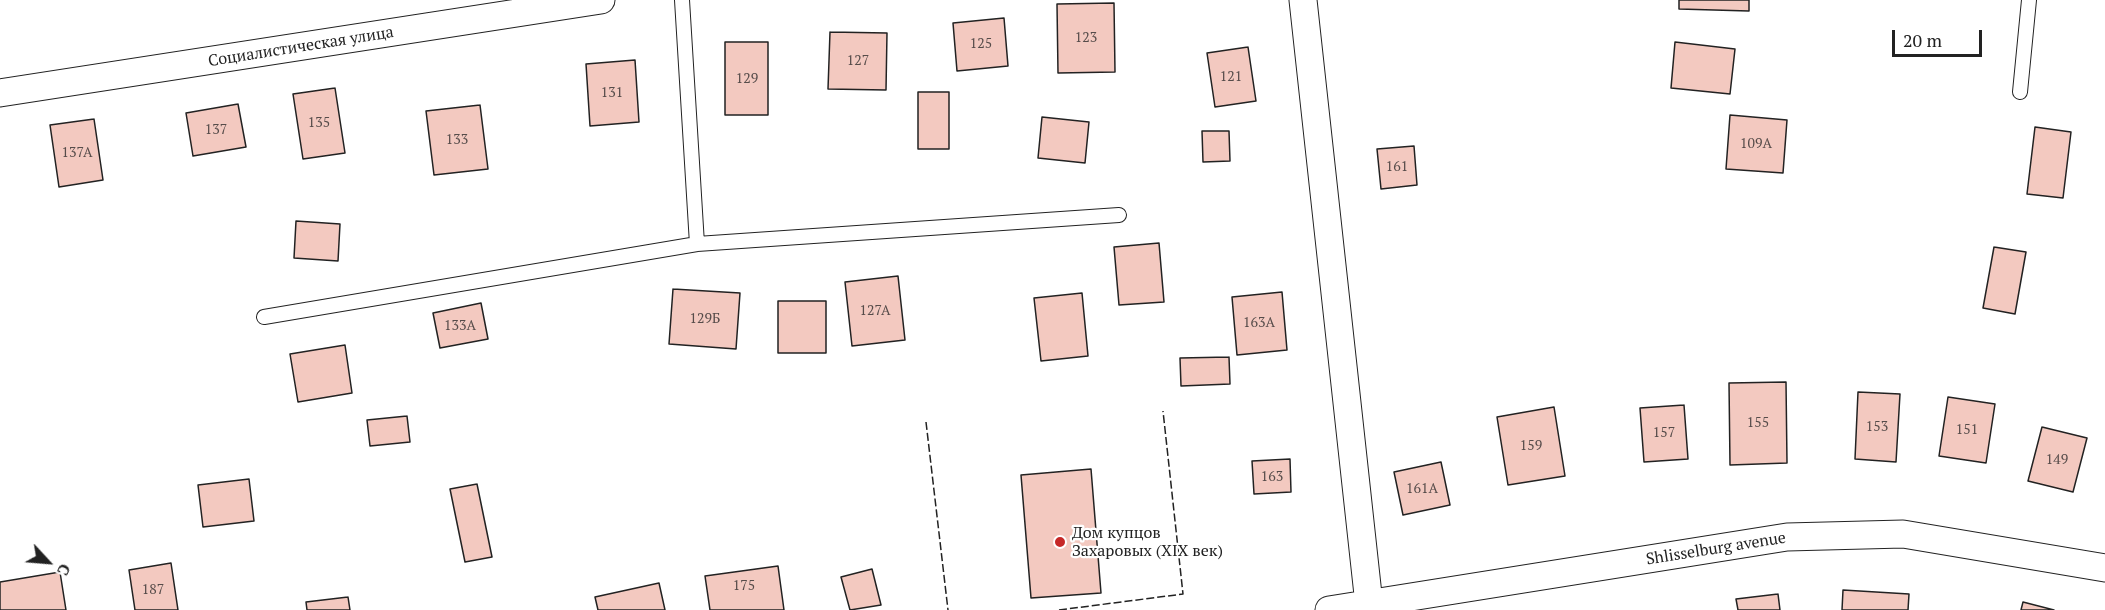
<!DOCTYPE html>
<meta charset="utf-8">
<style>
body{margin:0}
#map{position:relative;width:2105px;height:610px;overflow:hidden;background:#fff;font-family:"PT Serif",serif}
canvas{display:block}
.north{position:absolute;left:18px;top:532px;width:60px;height:60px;-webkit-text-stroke:4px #fff;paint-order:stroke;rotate:116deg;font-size:16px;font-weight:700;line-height:24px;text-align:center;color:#222}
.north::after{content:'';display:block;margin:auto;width:21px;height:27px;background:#222;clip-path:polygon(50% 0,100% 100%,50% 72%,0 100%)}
.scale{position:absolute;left:1892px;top:30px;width:90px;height:27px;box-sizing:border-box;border:3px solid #222;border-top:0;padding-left:8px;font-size:18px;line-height:21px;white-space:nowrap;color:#222;-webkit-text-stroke:4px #fff;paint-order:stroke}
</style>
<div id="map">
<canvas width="2105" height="610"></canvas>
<div class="north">С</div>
<div class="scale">20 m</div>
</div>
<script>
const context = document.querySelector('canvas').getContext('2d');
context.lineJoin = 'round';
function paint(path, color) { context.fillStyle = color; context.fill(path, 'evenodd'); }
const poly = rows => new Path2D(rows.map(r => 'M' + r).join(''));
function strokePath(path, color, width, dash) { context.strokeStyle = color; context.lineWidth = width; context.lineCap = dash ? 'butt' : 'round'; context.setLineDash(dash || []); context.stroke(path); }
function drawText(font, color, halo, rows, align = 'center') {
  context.font = font + ' "PT Serif",serif'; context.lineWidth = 4.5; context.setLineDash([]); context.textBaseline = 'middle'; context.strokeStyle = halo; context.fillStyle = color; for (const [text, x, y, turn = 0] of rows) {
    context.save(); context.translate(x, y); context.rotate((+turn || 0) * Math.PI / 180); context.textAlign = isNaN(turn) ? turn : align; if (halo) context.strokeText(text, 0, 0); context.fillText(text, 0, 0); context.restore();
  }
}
const building = poly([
 [1679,0,1749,0,1749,11,1679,9,1679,0],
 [1114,3,1115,72,1058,73,1057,4,1114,3],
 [1004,18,1008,66,957,71,953,23,1004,18],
 [830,32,887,33,886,90,828,89,830,32],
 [725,42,768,42,768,115,725,115,725,42],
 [1675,42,1735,49,1730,94,1671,88,1675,42],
 [1248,47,1256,101,1215,107,1207,53,1248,47],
 [635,60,639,122,590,126,586,64,635,60],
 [335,88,345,153,303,159,293,94,335,88],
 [918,92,949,92,949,149,918,149,918,92],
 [238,104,246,147,193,156,186,113,238,104],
 [480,105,488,169,434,175,426,111,480,105],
 [1730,115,1787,120,1783,173,1726,169,1730,115],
 [1042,117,1089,122,1085,163,1038,158,1042,117],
 [94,119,103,180,59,187,50,125,94,119],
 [2035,127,2071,132,2063,198,2027,194,2035,127],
 [1202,131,1229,131,1230,161,1203,162,1202,131],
 [1414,146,1417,185,1381,189,1377,149,1414,146],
 [296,221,340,224,338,261,294,258,296,221],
 [1159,243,1164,302,1119,305,1114,247,1159,243],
 [1994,247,2026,252,2015,314,1983,308,1994,247],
 [898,276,905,340,852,346,845,282,898,276],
 [673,289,740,293,736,349,669,344,673,289],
 [1282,292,1287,350,1237,355,1232,297,1282,292],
 [1082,293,1088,356,1041,361,1034,298,1082,293],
 [778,301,826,301,826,353,778,353,778,301],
 [481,303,488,339,440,348,433,313,481,303],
 [345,345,352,393,298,402,290,354,345,345],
 [1229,357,1230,384,1181,386,1180,358,1229,357],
 [1786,382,1787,463,1730,465,1729,383,1786,382],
 [1858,392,1900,394,1896,462,1855,459,1858,392],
 [1948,397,1995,404,1986,463,1939,456,1948,397],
 [1684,405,1688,459,1644,462,1640,408,1684,405],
 [1554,407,1565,476,1508,485,1497,417,1554,407],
 [407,416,410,442,370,446,367,420,407,416],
 [2042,427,2087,438,2073,492,2028,481,2042,427],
 [1290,459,1291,492,1254,494,1252,461,1290,459],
 [1441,462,1450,505,1403,515,1394,472,1441,462],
 [1091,469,1101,593,1031,598,1021,475,1091,469],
 [249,479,254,521,203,527,198,485,249,479],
 [477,484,492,557,465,562,450,489,477,484],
 [171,563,178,610,135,610,129,570,171,563],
 [778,566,784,610,710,610,705,576,778,566],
 [872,569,881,605,850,610,841,577,872,569],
 [60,572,66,610,0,610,0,582,60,572],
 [659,583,665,610,598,610,595,597,659,583],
 [1843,590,1909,594,1908,610,1842,610,1843,590],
 [1778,594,1780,610,1738,610,1736,599,1778,594],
 [348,597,350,610,307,610,306,602,348,597],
 [2023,602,2054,610,2021,610,2023,602]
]);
paint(building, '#f3c9c0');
strokePath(building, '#222', 1.5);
const service = poly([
 [682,0,697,244],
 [2020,92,2029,0],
 [264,317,697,244,1119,215]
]);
const minor = poly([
 [1303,0,1369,604],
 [0,93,601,0],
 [1329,610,1787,537,1903,534,2105,568]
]);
strokePath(service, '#222', 16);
strokePath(minor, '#222', 29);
strokePath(service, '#fff', 14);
strokePath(minor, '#fff', 27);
strokePath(poly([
 [926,422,948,610],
 [1059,610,1183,594,1163,411]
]), '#222', 1.5, [8, 3]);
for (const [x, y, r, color] of [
 [1060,542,6,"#c62828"]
]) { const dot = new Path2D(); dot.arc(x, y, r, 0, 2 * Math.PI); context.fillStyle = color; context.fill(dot); strokePath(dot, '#fff', 2); }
drawText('14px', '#564c4a', null, [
 ["123",1086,38],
 ["125",981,44],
 ["127",858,61],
 ["121",1231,77],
 ["129",747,79],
 ["131",612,93],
 ["135",319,123],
 ["137",216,130],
 ["133",457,140],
 ["109А",1756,144],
 ["137А",77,153],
 ["161",1397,167],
 ["127А",875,311],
 ["129Б",705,319],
 ["163А",1259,323],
 ["133А",460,326],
 ["155",1758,423],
 ["153",1877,427],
 ["151",1967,430],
 ["157",1664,433],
 ["159",1531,446],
 ["149",2057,460],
 ["163",1272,477],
 ["161А",1422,489],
 ["175",744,586],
 ["187",153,590]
]);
drawText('16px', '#222', '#fff', [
 ["Социалистическая улица",301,47,-9],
 ["Shlisselburg avenue",1716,549,-9]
]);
drawText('16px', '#222', '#fff', [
 ["Дом купцов",1072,533],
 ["Захаровых (XIX век)",1072,551]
], 'left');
</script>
